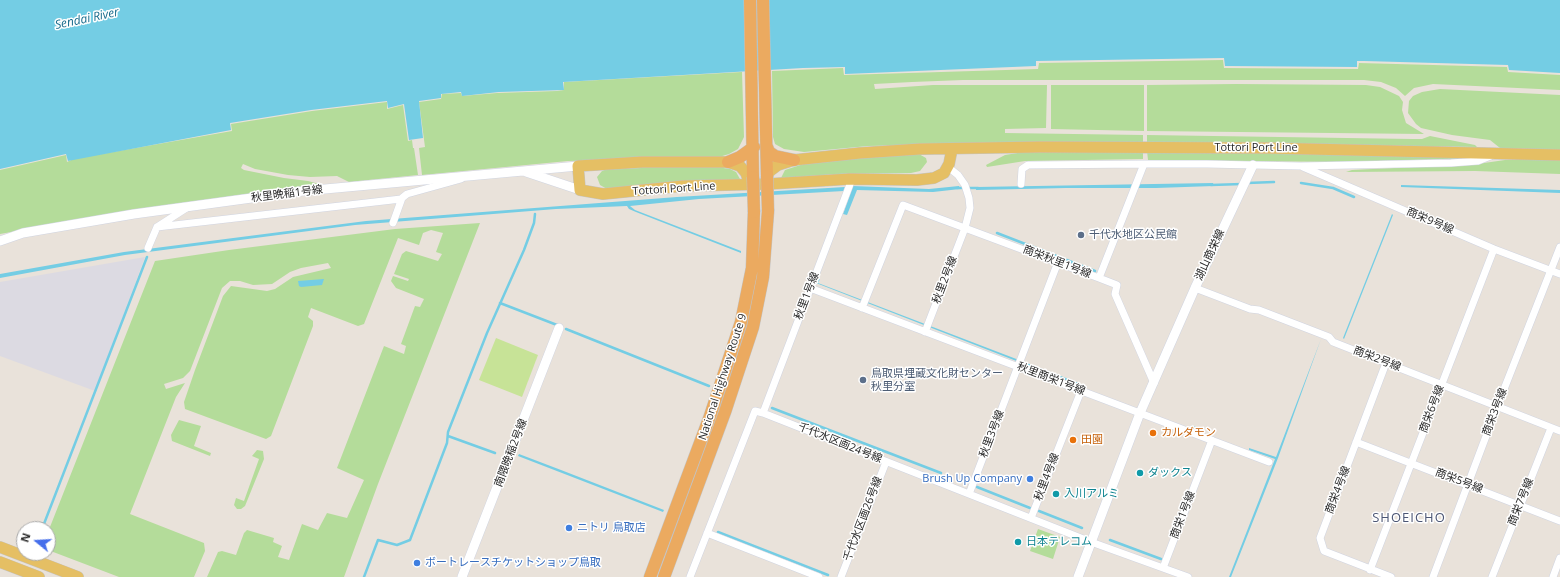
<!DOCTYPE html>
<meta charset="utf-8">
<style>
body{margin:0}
#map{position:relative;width:1560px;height:577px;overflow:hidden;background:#e9e2da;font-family:"Open Sans",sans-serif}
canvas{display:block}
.north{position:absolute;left:16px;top:521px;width:40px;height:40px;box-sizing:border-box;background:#fff;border:1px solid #a9a9a9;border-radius:50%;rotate:288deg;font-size:11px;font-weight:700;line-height:16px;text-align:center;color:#282828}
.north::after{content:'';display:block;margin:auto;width:14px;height:18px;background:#456eeb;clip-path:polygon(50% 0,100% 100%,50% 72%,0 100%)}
</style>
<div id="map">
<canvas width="1560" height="577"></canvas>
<div class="north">N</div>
</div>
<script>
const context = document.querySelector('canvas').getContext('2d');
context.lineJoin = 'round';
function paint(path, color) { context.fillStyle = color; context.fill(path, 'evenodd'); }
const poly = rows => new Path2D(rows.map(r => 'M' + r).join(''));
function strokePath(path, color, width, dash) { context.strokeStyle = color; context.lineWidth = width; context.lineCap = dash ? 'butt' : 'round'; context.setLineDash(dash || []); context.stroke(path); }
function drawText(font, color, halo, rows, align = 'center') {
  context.font = font + ' "Open Sans","Noto Sans JP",sans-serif'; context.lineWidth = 3; context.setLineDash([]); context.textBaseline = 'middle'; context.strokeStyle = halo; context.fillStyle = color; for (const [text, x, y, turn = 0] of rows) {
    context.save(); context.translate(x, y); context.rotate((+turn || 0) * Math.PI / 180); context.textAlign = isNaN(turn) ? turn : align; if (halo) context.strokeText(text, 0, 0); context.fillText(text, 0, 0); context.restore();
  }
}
paint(poly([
 [145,257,95,391,0,356,0,282]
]), '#dcdae2');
paint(poly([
 [1223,60,1224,68,1358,69,1359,63,1507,67,1508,72,1560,75,1560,90,1433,84,1414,88,1405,96,1396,88,1381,82,1364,80,963,80,912,82,874,84,875,89,933,85,1047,85,1046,128,1005,129,1005,133,1143,135,1143,142,909,145,868,146,804,152,784,149,775,144,773,137,772,71,843,68,844,75,1038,69,1039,63],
 [742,72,744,137,738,149,729,154,719,157,568,161,422,175,419,148,425,147,419,102,441,99,442,94,461,93,462,96,497,93,557,91,564,90,564,82],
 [1236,84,1366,85,1380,87,1399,96,1403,102,1402,110,1406,123,1424,134,1147,131,1147,85],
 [1051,85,1144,85,1144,131,1051,129],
 [1440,89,1560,95,1560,150,1500,148,1490,140,1452,135,1421,128,1416,124,1408,113,1409,101,1413,96,1422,92],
 [387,102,387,109,403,105,408,141,412,140,413,148,414,148,418,175,349,182,337,176,310,177,288,175,255,169,243,164,241,168,244,170,284,178,308,181,323,185,240,195,146,208,0,234,0,170,66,155,67,162,73,159,232,131,231,124,312,111],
 [1147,135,1413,139,1422,139,1430,136,1475,145,1477,147,1147,142],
 [1143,151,1143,159,1025,161,987,167,986,165,1005,155,1024,152],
 [1147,151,1345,153,1475,158,1345,162,1148,160],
 [917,153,926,158,927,162,920,171,911,173,839,174,781,178,785,170,816,160],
 [1505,160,1560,160,1560,174,1475,171,1346,172,1352,170,1477,164],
 [710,166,730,169,736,172,740,179,607,189,600,185,597,177,602,171,607,169],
 [480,223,378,484,344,577,207,577,218,552,222,551,236,555,244,533,247,530,274,538,273,542,282,546,278,557,289,560,302,524,318,530,327,513,347,518,364,480,337,468,384,346,404,354,406,346,401,344,415,306,420,307,424,299,396,288,391,281,393,276,408,281,409,279,394,274,402,254,406,251,438,261,442,254,436,252,443,233,431,230,423,233,419,245,398,238,364,324,358,326,311,308,308,317,313,321,313,326,271,436,266,439,185,409,184,402,195,370,223,296,231,286,267,291,275,289,293,277,331,268,328,263,301,268,290,272,272,284,253,285,240,281,230,281,222,288,190,371,183,378,164,384,166,389,185,383,176,397,130,514,204,543,205,551,194,577,119,577,48,550,48,532,155,261,229,250,395,229],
 [179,420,201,426,194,446,211,453,210,456,172,441,171,435],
 [257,450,263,451,264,459,245,506,241,509,237,509,234,505,236,498,244,501,259,459,252,456],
 [1038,529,1060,537,1053,559,1030,551]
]), '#b4dc9a');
paint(poly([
 [496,338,538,355,522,397,479,380]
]), '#c7e397');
paint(poly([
 [0,0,1560,0,1560,73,1509,70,1508,65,1364,61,1357,61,1357,67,1225,66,1224,58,1036,61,1036,66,845,74,845,67,803,68,563,82,564,90,499,92,462,96,461,92,441,94,441,98,419,101,423,138,409,140,404,104,388,108,387,101,311,110,230,123,231,130,68,161,66,154,0,169],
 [1213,183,1214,186,1156,188,1066,188,976,190,976,187],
 [1401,185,1560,190,1560,193,1401,187],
 [853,186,929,189,959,186,960,189,933,192,857,190,847,215,843,214],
 [845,187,844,191,699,199,630,206,635,210,741,251,741,253,636,212,629,209,627,206,556,209,355,225,125,255,0,278,0,274,124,252,366,221,677,197],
 [1392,214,1393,215,1344,339,1343,338],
 [324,279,322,285,301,287,299,286,298,281],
 [817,279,820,279,818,283,1079,383,1078,385,816,283],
 [1321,339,1278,458,1231,577,1229,577,1275,459,1249,450,1249,448,1276,457],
 [519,454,561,470,664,510,663,512,518,456]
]), '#74cde4');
strokePath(poly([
 [1247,183,1274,182],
 [1301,183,1333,188,1354,197],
 [1211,185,1242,184],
 [957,188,978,188],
 [997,233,1095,271],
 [500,303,557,325],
 [566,329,709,386],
 [772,408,941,473],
 [1192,427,1203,431],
 [448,436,495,453],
 [977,487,1030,508],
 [1039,511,1082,528],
 [42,529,147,257],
 [718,532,828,575],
 [1110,540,1161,559],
 [364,577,378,540,397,545,410,540,447,443,448,432,487,333,524,250,534,223,535,214]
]), '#74cde4', 2.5);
const minor = poly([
 [1303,167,1494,249,1560,274],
 [1021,184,1022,169,1028,165,1144,164],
 [393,223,402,198,407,194,461,179],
 [157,227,401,199],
 [148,248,157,227,188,207],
 [1099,278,1117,285,1115,294,1154,383],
 [810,288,1269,462],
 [1195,288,1250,309,1259,310,1329,337,1333,342,1560,431],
 [862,308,903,205,1099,278,1144,164,1207,164,1301,166,1451,163,1478,161,1493,155],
 [925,332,965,228,970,208,969,198,965,185,958,175,948,167],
 [1386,363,1320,538,1324,551,1391,577],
 [763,413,852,179],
 [1356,442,1560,521],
 [969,494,1058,262],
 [1031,518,1081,391],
 [707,533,819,577],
 [1163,568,1212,440],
 [1370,570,1494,249],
 [690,577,755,411,763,413,1091,542,1188,577],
 [841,577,886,462],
 [1433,577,1497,407,1560,247],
 [1492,577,1551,428],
 [1553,577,1560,558]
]);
const tertiary = poly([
 [526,172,580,190],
 [0,241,23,233,134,214,303,191,578,166],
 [462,577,559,328],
 [1078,577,1140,413,1195,288,1253,165]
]);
const primary = poly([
 [767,176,770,171,778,165,794,160,860,153,920,149,1040,147,1267,148,1560,155],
 [748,179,746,173,740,166,728,162,642,162,578,166,580,190,603,194,683,186,768,184,850,179,917,180,934,178,944,173,949,164,952,149],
 [0,547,78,577],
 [0,562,39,577]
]);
const trunk = poly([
 [750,0,753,177],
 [763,0,767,176],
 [767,147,769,152,775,156,794,160],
 [728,162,740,157,754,147],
 [650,577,710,416,741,322,752,268,754,212],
 [664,577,725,412,753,327,763,277,768,211]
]);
strokePath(minor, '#d0d4e0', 8);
strokePath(tertiary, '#d0d4e0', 10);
strokePath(primary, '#c3c3c3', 12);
strokePath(trunk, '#c3c3c3', 13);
strokePath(minor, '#fff', 7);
strokePath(tertiary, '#fff', 9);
strokePath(primary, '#e5bf64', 11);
strokePath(trunk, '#ebaa60', 12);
const trunkBridge = poly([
 [767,176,768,211],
 [753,177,754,212]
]);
strokePath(trunkBridge, '#c3c3c3', 13, []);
strokePath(trunkBridge, '#ebaa60', 12);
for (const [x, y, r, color] of [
 [1081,235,4,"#5c6f8a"],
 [863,380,4,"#5c6f8a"],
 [1153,433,4,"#e8710a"],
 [1073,440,4,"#e8710a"],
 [1140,473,4,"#0f9aa8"],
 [1030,479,4,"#3f7fe0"],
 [1056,494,4,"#0f9aa8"],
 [569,528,4,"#3f7fe0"],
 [1018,542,4,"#0f9aa8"],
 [417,563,4,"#3f7fe0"]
]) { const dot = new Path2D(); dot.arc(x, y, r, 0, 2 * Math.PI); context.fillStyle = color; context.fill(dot); strokePath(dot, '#fff', 1.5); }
drawText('11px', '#282828', '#fff', [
 ["Tottori Port Line",1256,148],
 ["Tottori Port Line",674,189,-4],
 ["秋里晩稲1号線",287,194,-7],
 ["商栄9号線",1430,221,23],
 ["湖山商栄線",1210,255,-65],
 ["商栄秋里1号線",1057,262,21],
 ["秋里2号線",945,280,-69],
 ["秋里1号線",807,296,-69],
 ["商栄2号線",1377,359,21],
 ["National Highway Route 9",723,377,-72],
 ["秋里商栄1号線",1051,379,21],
 ["商栄6号線",1432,409,-69],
 ["商栄3号線",1495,412,-69],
 ["秋里3号線",992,434,-69],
 ["千代水区画24号線",840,443,22],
 ["南隈晩稲2号線",511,453,-69],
 ["秋里4号線",1047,477,-69],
 ["商栄5号線",1459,481,21],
 ["商栄4号線",1338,490,-69],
 ["商栄7号線",1521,502,-68],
 ["商栄1号線",1183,515,-69],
 ["千代水区画26号線",863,519,-69]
]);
drawText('11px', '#4e5e75', '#fff', [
 ["千代水地区公民館",1089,235],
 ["鳥取県埋蔵文化財センター",871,374],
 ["秋里分室",871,387]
], 'left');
drawText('11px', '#c56008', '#fff', [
 ["カルダモン",1161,433],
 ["田園",1081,440]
], 'left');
drawText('11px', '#0d838f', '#fff', [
 ["ダックス",1148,473],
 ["入川アルミ",1064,494],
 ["日本テレコム",1026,542]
], 'left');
drawText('11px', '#366cbe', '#fff', [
 ["Brush Up Company",1022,479,"right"],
 ["ニトリ 鳥取店",577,528],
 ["ボートレースチケットショップ鳥取",425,563]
], 'left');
drawText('italic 12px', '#176b8c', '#fff', [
 ["Sendai River",87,19,-12]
]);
context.letterSpacing = '1px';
drawText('13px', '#4c5674', '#fff', [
 ["SHOEICHO",1409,518]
]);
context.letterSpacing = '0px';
</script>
